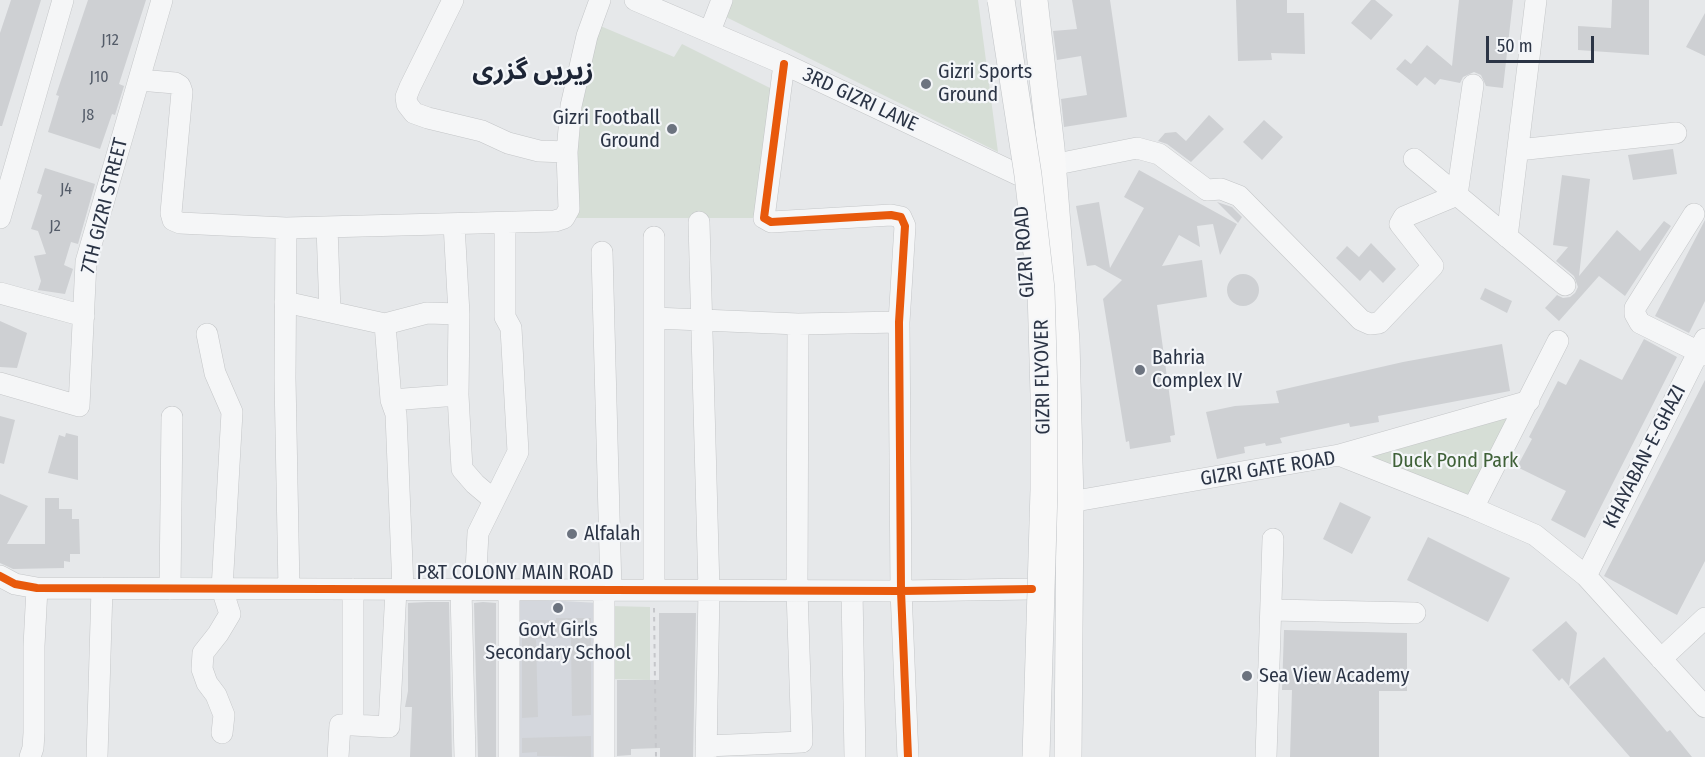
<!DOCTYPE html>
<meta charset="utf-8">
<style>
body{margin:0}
#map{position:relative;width:1705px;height:757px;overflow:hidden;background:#e6e8ea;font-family:"Fira Sans Condensed",sans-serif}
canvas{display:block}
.scale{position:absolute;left:1486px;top:36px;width:108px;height:27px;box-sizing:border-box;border:3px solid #2b3445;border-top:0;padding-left:8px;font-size:18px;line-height:21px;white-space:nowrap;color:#2b3445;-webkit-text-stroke:4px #f4f6f9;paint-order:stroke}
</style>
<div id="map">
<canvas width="1705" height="757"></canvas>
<div class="scale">50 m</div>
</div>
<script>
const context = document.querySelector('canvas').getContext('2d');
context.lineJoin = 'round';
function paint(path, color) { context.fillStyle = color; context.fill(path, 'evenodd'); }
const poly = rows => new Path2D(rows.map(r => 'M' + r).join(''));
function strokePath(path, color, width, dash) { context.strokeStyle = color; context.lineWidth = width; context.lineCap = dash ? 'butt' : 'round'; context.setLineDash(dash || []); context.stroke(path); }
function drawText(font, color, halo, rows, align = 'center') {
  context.font = font + ' "Fira Sans Condensed","Noto Sans Arabic",sans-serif'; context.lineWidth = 4.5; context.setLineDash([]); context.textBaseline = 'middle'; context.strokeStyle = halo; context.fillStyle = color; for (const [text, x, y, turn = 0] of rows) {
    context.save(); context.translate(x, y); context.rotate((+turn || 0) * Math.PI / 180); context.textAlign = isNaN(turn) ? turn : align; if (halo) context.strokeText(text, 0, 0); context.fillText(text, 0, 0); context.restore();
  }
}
paint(poly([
 [511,598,598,603,597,757,515,757]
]), '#d4d7dd');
paint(poly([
 [732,0,978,0,998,152,726,17],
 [598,25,674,57,682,44,780,93,764,218,564,218,567,152],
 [1529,401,1473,508,1339,455],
 [611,606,650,607,650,680,611,679]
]), '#d6ded6');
paint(poly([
 [11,0,41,0,2,126,0,126,0,33],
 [88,0,146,0,119,84,124,86,115,115,112,114,100,149,48,132,59,96,56,95],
 [1072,0,1110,0,1127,117,1064,127,1061,99,1087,95,1081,56,1057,60,1053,31,1077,29],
 [1236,0,1287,0,1287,13,1304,13,1305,54,1271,53,1272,60,1238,61],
 [1371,0,1375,0,1393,15,1371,40,1351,23],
 [1459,0,1513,0,1503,88,1486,86,1481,75,1474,72,1463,77,1460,83,1440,79,1435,85,1425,77,1417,86,1396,69,1405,59,1411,64,1427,45,1452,66],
 [1612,0,1649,0,1649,55,1578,50,1578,26,1611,28],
 [1705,13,1705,56,1686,47],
 [1209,115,1224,129,1191,162,1167,144,1158,141,1165,133,1176,132,1186,141],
 [1264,120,1283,137,1262,160,1243,142],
 [1673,149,1677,174,1633,180,1628,155],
 [45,168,95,184,78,244,71,242,64,265,73,269,65,294,38,290,41,281,34,256,46,254,38,231,31,229,42,195,37,193],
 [1139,170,1237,224,1220,255,1213,224,1197,226,1200,247,1179,235,1162,266,1202,260,1207,297,1157,305,1175,435,1170,436,1171,442,1130,449,1129,441,1126,442,1103,299,1122,280,1095,265,1087,266,1076,206,1099,202,1110,268,1144,208,1124,197],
 [1562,175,1590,179,1579,276,1617,230,1640,251,1664,221,1671,226,1625,296,1599,276,1559,321,1545,308,1557,295,1563,298,1570,297,1575,293,1578,287,1574,276,1556,261,1568,247,1553,245],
 [1217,202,1232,207,1242,217,1238,223],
 [1705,220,1705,301,1689,333,1655,316],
 [1371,243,1396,269,1383,283,1370,270,1360,281,1336,258,1347,246,1359,257],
 '1227 290a16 16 0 1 1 32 0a16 16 0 1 1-32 0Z',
 [1485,288,1512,301,1507,313,1480,299],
 [0,321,27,333,17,368,0,367],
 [1644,339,1677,357,1585,538,1551,520,1566,491,1517,467,1532,439,1529,437,1558,381,1566,385,1580,359,1622,380],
 [1502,344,1510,391,1378,416,1379,422,1350,427,1349,423,1280,438,1282,443,1266,446,1265,443,1244,447,1245,453,1217,459,1206,412,1235,406,1279,403,1276,391,1403,362],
 [1705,380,1705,561,1677,615,1604,576],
 [0,416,15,420,4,464,0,463],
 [66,433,78,436,78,480,48,473,59,435,65,437],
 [0,494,28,506,7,544,45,544,45,498,59,498,59,509,72,509,72,519,79,519,80,554,70,554,70,562,64,561,64,568,13,569,0,563],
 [1340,502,1371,517,1352,554,1323,539],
 [1428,537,1510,578,1488,622,1407,580],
 [427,602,449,602,452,757,410,757,412,707,405,707,408,691,408,603],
 [483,602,496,603,496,757,478,757,474,603],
 [659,613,696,613,693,757,660,757,660,748,631,749,631,755,617,756,617,680,659,680],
 [556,618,591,618,591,715,572,716,571,637,536,639,538,717,522,718,522,620,556,620],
 [1566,621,1577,633,1569,686,1562,678,1559,681,1532,650],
 [1284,630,1407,633,1407,691,1379,691,1379,757,1290,757,1292,690,1282,690],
 [1604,657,1667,732,1670,730,1692,757,1630,757,1569,687],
 [591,736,591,757,537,756,537,752,522,753,522,738]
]), '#ced0d3');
const minor = poly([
 [453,0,410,87,406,97,407,104,414,113,428,118,482,131,508,143,539,151,567,152],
 [635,0,784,64,1019,175,1040,178],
 [710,31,722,0],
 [784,64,764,218,771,222,891,215,901,217,905,226,899,322,901,591,908,757],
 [139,80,175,83,180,86,182,92,171,213,173,220,180,223,286,228,555,221,564,218,569,209,567,152,571,106,587,36,600,0],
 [1518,150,1676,133],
 [1414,159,1565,285],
 [1052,165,1137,148,1159,154,1207,190,1221,189,1239,196,1361,320,1370,324,1379,323,1433,266,1400,224,1404,217,1457,195,1473,85],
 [1694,214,1635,308,1635,314,1640,323,1705,355],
 [0,218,63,0],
 [699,222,709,590,706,757],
 [454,224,459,314,458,395,462,469,475,484,494,500],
 [327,227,330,312],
 [286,228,285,378,289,589],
 [1507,237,1536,0],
 [602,252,611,590],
 [0,293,84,316],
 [285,302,385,324,427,313,459,314],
 [654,318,798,324,899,322],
 [385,324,391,400,396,414,403,589],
 [207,334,215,373,232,412,222,589,230,614,218,634,203,653,202,669,207,683,216,695,224,715,222,733],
 [0,383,79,406,86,262,162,0],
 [391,400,458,395],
 [1339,455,1473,508,1535,535,1586,576,1705,707],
 [1055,501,1070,502,1339,455,1529,401],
 [1473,508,1558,341],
 [0,576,15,584,37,588,901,591,1032,589],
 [1586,576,1705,339],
 [170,589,172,417],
 [461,590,465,757],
 [475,590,478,533,518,452,511,328,505,317,505,223],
 [509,590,509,757],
 [604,590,604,757],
 [654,590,654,237],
 [852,591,855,757],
 [1272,610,1415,613],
 [1661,659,1705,618],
 [353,725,389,727,396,589],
 [706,746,802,742,797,590,798,324],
 [30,757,33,748,34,733,34,646,37,588],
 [97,757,102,588],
 [338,757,340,725,353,725,353,589],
 [1266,757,1273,539]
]);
const major = poly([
 [1034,0,1051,148,1066,341,1070,502,1068,757]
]);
strokePath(minor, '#c4c6c8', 22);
strokePath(major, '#c2c5c8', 28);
strokePath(poly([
 [654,608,656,757]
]), '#c5c6ca', 2, [4.5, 4.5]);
strokePath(minor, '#f5f6f7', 21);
strokePath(major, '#f8f8f8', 27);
const majorBridge = poly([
 [1001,0,1028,175,1041,289,1044,394,1044,490,1036,757]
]);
strokePath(majorBridge, '#c2c5c8', 28, []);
strokePath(majorBridge, '#f8f8f8', 27);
strokePath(poly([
 [784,64,764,218,771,222,891,215,901,217,905,226,899,322,901,591,908,757],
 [0,576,15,584,37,588,901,591,1032,589]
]), '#e8590c', 8);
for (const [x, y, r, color] of [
 [926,84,6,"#6c737f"],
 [672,129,6,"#6c737f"],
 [1140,370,6,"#6c737f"],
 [572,534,6,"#6c737f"],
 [558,608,6,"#6c737f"],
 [1247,676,6,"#6c737f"]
]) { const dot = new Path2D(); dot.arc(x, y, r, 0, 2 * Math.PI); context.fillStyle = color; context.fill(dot); strokePath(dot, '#f4f6f9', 2); }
drawText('16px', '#545c69', null, [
 ["J12",110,41],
 ["J10",99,78],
 ["J8",88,116],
 ["J4",66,190],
 ["J2",55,227]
]);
drawText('20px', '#2b3445', '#f4f6f9', [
 ["Gizri Sports",938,72],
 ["Ground",938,95],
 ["Gizri Football",660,118,"right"],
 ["Ground",660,141,"right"],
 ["Bahria",1152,358],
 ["Complex IV",1152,381],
 ["Alfalah",584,534],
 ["Govt Girls",558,630,"center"],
 ["Secondary School",558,653,"center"],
 ["Sea View Academy",1259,676]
], 'left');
drawText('20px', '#2b3445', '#f4f6f9', [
 ["3RD GIZRI LANE",860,100,25],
 ["7TH GIZRI STREET",105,206,-76],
 ["GIZRI ROAD",1025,252,-94],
 ["GIZRI FLYOVER",1043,377,-91],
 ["KHAYABAN-E-GHAZI",1645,457,-63],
 ["GIZRI GATE ROAD",1268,469,-9],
 ["P&T COLONY MAIN ROAD",515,573]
]);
drawText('20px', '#3f6138', '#f4f6f9', [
 ["Duck Pond Park",1455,461]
]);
drawText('bold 26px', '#1d2536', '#f4f6f9', [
 ["زیریں گزری",533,72]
]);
</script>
